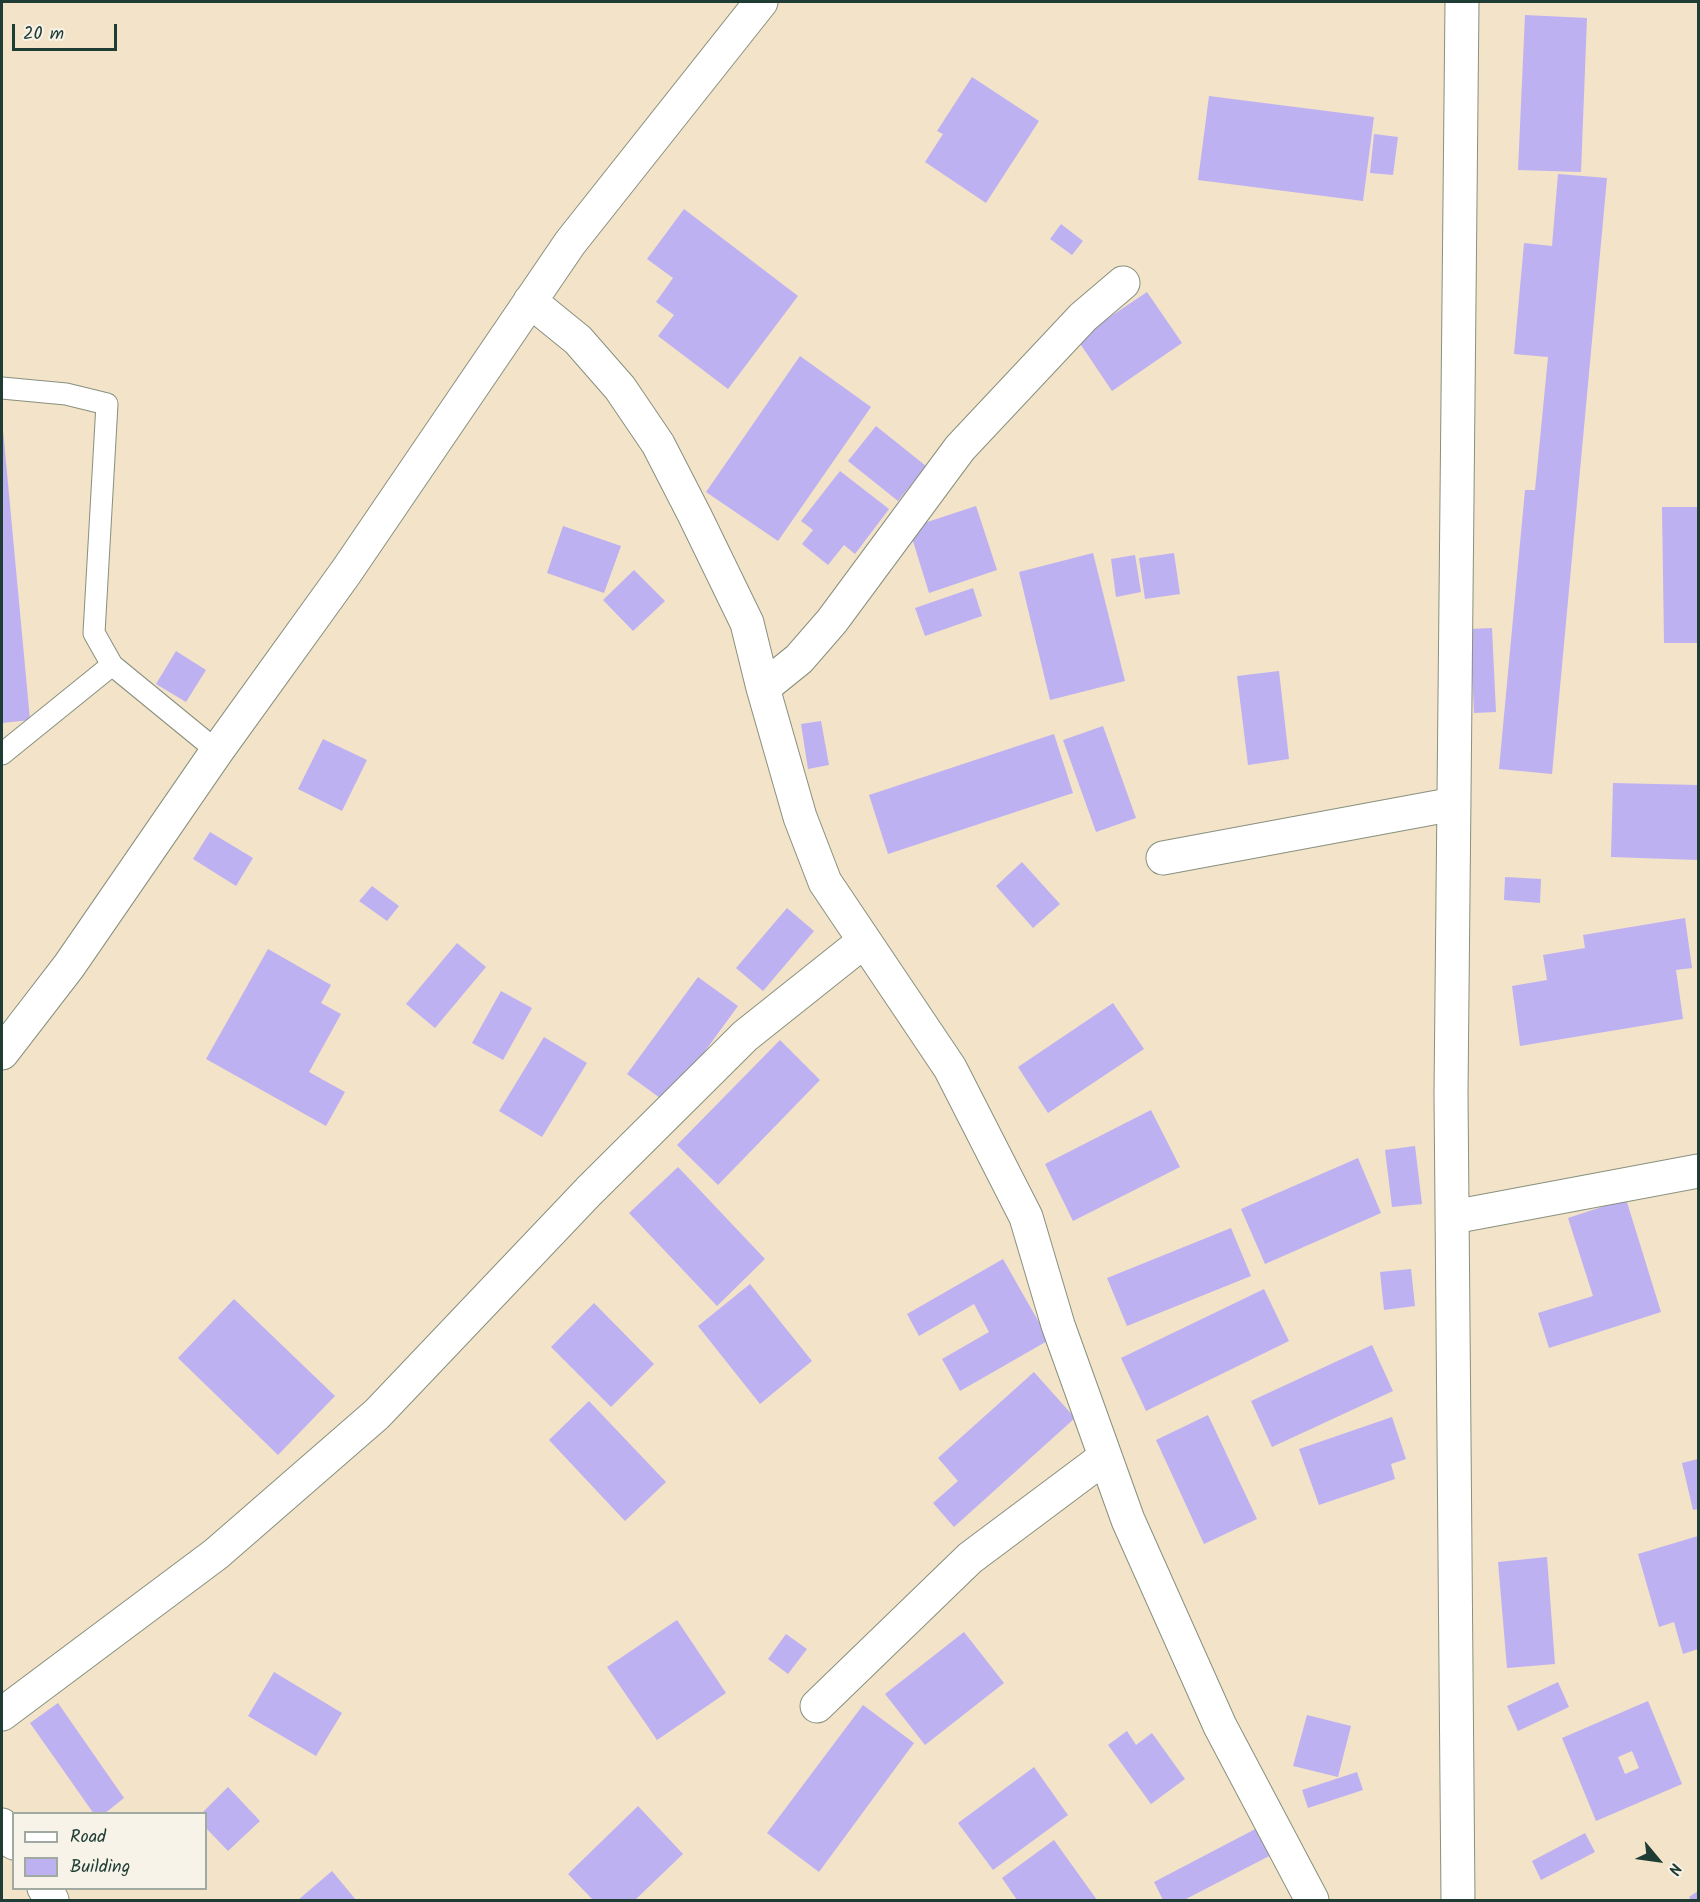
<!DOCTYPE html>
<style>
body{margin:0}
#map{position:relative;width:1700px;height:1902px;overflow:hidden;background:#f2e3c9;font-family:Kalam,sans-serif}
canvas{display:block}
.frame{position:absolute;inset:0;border:3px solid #1f3d34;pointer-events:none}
.legend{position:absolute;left:12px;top:1812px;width:195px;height:78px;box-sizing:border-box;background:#f7f3e8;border:2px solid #a1aaa0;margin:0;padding:8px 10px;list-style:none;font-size:18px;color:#1f3d34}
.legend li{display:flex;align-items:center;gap:12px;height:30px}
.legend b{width:30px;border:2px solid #a1aaa0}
.north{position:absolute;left:1628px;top:1830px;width:60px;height:60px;-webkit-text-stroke:4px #f7f3e8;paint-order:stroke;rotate:119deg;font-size:16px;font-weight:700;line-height:24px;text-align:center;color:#1f3d34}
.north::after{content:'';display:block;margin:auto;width:21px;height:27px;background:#1f3d34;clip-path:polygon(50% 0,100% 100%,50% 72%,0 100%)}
.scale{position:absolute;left:12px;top:24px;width:105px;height:27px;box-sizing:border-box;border:3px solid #1f3d34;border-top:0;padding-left:8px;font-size:18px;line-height:21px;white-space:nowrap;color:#1f3d34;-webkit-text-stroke:4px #f7f3e8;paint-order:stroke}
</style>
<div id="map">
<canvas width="1700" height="1902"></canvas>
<div class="frame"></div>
<ul class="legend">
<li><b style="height:8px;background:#fff"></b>Road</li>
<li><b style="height:16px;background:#beb1f2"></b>Building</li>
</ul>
<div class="north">N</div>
<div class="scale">20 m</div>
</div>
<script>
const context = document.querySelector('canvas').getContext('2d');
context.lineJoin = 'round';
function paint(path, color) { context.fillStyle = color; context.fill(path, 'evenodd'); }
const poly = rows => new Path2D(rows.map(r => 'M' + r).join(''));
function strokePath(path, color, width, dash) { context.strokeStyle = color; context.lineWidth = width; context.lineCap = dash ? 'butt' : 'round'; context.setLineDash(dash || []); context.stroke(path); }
paint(poly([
 [1525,15,1587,18,1581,172,1518,170],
 [972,77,1039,121,986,203,925,162,943,134,937,131],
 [1209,96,1374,117,1363,201,1198,180],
 [1374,134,1398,137,1393,175,1370,173],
 [1558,174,1607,178,1552,774,1499,769,1525,490,1535,490,1548,357,1514,354,1524,243,1552,246],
 [684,209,798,296,728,389,658,336,674,315,656,302,673,278,647,259],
 [1061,224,1083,241,1072,255,1050,239],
 [1147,292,1182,343,1112,391,1077,339],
 [800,356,871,407,778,541,706,492],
 [2,419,30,720,2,723],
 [876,426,926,466,898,501,848,461],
 [840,471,889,509,855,554,844,545,828,565,802,544,813,530,801,521],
 [976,506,997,570,929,593,909,528],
 [1662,507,1698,507,1698,643,1664,643],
 [563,526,621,546,604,593,547,573],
 [1093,553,1125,681,1050,700,1019,572],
 [1174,553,1180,594,1145,599,1139,558],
 [1135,555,1141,592,1116,597,1111,559],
 [634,570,665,601,633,631,603,600],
 [973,588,982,616,925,636,915,608],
 [1492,628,1496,712,1474,713,1470,629],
 [176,651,206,670,186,702,156,684],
 [1279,671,1289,759,1248,765,1237,676],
 [821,721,829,765,808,769,801,724],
 [1103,726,1136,818,1096,832,1063,740],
 [1054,734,1073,793,888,854,869,795],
 [323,739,367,760,342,811,298,789],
 [1613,783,1698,785,1698,860,1611,857],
 [210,832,253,858,236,886,193,859],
 [1022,862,1060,904,1033,928,996,886],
 [1505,877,1541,879,1540,903,1504,900],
 [372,886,399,906,387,921,359,901],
 [787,908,814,931,763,991,736,968],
 [1685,918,1692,968,1676,970,1683,1019,1520,1046,1512,986,1547,980,1543,955,1585,948,1583,935],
 [457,943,486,967,435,1028,406,1004],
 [268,949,331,985,321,1003,341,1014,309,1072,345,1092,326,1126,206,1059],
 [698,977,738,1006,667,1103,627,1074],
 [501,991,532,1008,503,1060,472,1043],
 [1113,1003,1144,1049,1048,1113,1018,1067],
 [544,1037,587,1063,542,1137,499,1111],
 [780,1040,820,1080,718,1185,677,1145],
 [1151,1110,1180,1167,1073,1221,1045,1164],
 [1415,1146,1422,1204,1392,1207,1385,1150],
 [1358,1158,1381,1213,1265,1264,1241,1209],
 [678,1167,765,1259,717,1306,629,1213],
 [1626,1199,1661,1312,1549,1348,1538,1313,1593,1296,1568,1218],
 [1231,1228,1251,1276,1127,1326,1107,1278],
 [1003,1259,1049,1340,960,1391,942,1359,989,1332,974,1304,919,1336,907,1314],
 [1411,1269,1415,1306,1384,1310,1380,1272],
 [750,1284,812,1361,760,1404,698,1326],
 [1264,1289,1289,1341,1146,1411,1121,1358],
 [234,1299,335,1396,278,1455,178,1358],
 [594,1303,654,1364,611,1407,551,1347],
 [1372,1345,1393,1391,1272,1447,1251,1401],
 [1034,1372,1075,1418,954,1527,933,1503,958,1481,938,1458],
 [589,1401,666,1482,625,1521,549,1440],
 [1208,1415,1257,1519,1204,1544,1156,1440],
 [1392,1417,1406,1459,1391,1464,1395,1479,1319,1505,1299,1449],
 [1698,1459,1698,1509,1693,1510,1682,1463],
 [1698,1536,1698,1649,1683,1654,1674,1622,1659,1627,1638,1554],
 [1547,1557,1555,1664,1507,1668,1498,1562],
 [677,1620,726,1693,657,1740,607,1667],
 [964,1632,1004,1683,925,1745,885,1694],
 [786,1634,807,1649,788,1674,768,1659],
 [274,1672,342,1713,316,1756,248,1716],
 [1558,1682,1569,1707,1518,1731,1507,1706],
 [1648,1701,1682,1784,1596,1821,1562,1738],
 [1632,1751,1639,1768,1625,1774,1618,1757],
 [58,1703,124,1798,104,1814,94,1814,30,1723],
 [863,1705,914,1743,819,1872,767,1833],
 [1307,1715,1351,1726,1338,1777,1293,1766],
 [1127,1731,1136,1745,1152,1733,1185,1779,1151,1804,1108,1745],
 [1034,1767,1068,1815,993,1870,958,1823],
 [1357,1772,1363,1790,1308,1808,1302,1790],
 [228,1787,260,1821,228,1851,206,1828,206,1814,201,1814],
 [638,1806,683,1854,635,1900,593,1900,568,1874],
 [1263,1825,1277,1852,1184,1900,1163,1900,1154,1882],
 [1585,1833,1595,1852,1541,1880,1532,1861],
 [1054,1840,1097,1900,1017,1900,1002,1878],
 [332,1871,356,1900,298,1900],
 [1698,1891,1698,1900,1691,1900,1689,1897]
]), '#beb1f2');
const lane = poly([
 [2,388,66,394,107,404,94,633,112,665,217,751],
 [2,754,112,665]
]);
const street = poly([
 [530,301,578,340,620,388,658,444,695,516,747,623,763,688,800,817,825,882,950,1068,1026,1217,1058,1325,1128,1520,1220,1726,1312,1900],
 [763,688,799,659,832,621,960,448,1083,317,1123,283],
 [1163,858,1454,804],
 [2,1053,69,966,217,751,346,572,570,243,761,2],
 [1453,1217,1698,1171],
 [817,1706,970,1558,1105,1457],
 [2,1714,216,1554,377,1414,589,1191,745,1036,863,942],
 [1458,1900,1451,1093,1462,2]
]);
const primary = poly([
 [2,1825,14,1843],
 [44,1888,52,1900]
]);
strokePath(lane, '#88907e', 23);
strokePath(street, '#88907e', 35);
strokePath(primary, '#88907e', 35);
strokePath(lane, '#fff', 21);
strokePath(street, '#fff', 33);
strokePath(primary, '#fff', 33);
</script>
